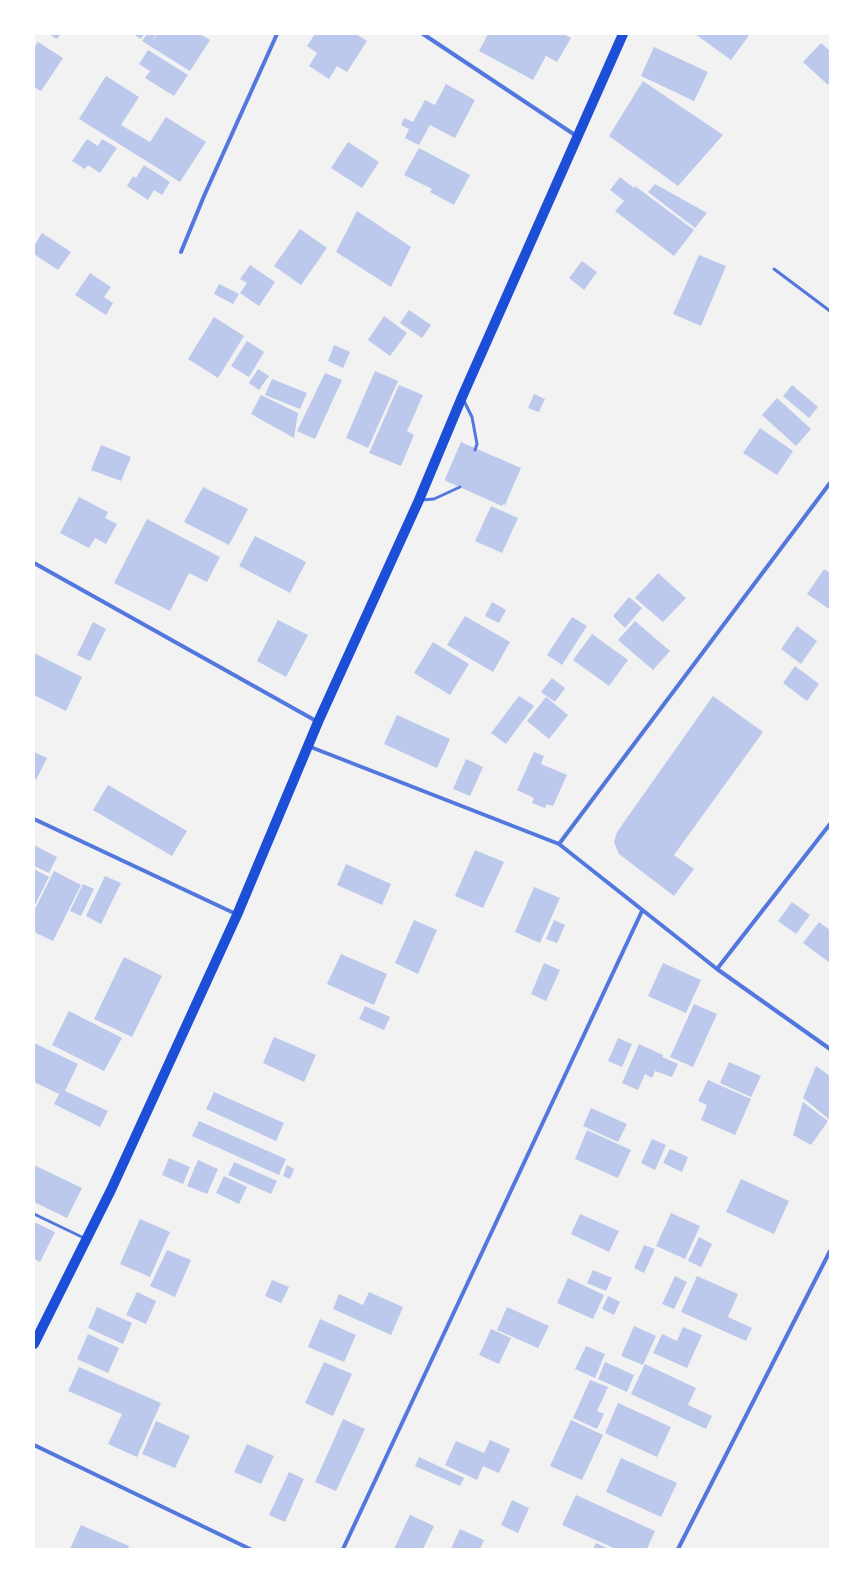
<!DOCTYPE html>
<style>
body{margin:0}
#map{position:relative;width:864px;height:1583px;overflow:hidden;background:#f2f2f2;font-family:"Open Sans",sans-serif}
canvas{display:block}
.frame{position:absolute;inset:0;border:35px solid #fff;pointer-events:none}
</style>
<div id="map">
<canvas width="864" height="1583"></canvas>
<div class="frame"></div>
</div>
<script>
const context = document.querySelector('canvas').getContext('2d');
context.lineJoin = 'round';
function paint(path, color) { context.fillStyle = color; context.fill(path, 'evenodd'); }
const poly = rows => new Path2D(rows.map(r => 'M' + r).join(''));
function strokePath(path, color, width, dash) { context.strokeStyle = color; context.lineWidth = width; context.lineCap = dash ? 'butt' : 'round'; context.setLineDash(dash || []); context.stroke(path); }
paint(poly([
 [49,34,61,34,57,39],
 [133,34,144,34,141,39],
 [147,34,156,34,152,42,157,34,200,34,210,40,190,71,142,41],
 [315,34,356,34,367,41,347,72,337,66,329,79,309,66,317,53,307,46],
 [488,34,564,34,571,38,557,62,546,56,533,80,479,51],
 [695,34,750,34,731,60],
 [38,42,63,58,41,91,34,87,34,48],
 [821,43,830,51,830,82,828,85,803,62],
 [654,47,708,72,694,101,641,76],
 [148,50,188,75,174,96,145,78,150,71,139,64],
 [106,76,139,97,121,125,150,142,166,117,206,142,180,182,79,119],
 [643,81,723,135,678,186,609,136],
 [446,84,475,100,455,138,430,125,419,145,405,138,409,129,401,125,404,118,413,122,425,100,435,105],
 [87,139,98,146,102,139,117,148,100,173,88,165,85,169,72,161],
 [348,142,379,162,362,188,331,168],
 [419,148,470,175,454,205,430,192,432,189,404,175],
 [144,165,170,182,162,195,154,190,148,200,127,186,133,176,136,178],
 [620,177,634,188,635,186,694,230,674,256,615,211,624,201,610,190],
 [655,184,707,213,695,228,648,192],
 [357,211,411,247,391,287,336,252],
 [300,229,327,248,301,285,274,266],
 [42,233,71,252,58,270,34,254,34,246],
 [699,255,726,266,701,326,673,314],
 [582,261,597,272,584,290,569,278],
 [250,265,275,282,259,306,240,293,247,283,240,279],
 [90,273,111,287,104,297,113,303,106,315,75,295],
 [219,284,239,294,233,304,214,294],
 [409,310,431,325,422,338,400,323],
 [384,316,407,333,390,356,368,340],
 [214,317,244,336,218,378,188,359],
 [247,341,264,352,249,377,231,366],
 [334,345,350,352,343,368,328,361],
 [258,369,269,376,259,390,249,383],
 [375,371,398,381,368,448,346,438],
 [325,373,342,380,315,439,297,431],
 [272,379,307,393,300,409,265,395],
 [399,385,423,395,407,431,414,435,401,466,369,453],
 [792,385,818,407,809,418,783,396],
 [534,394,545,399,539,412,528,408],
 [261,395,298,413,294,438,251,414],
 [777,398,811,429,796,446,762,415],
 [760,428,793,451,777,475,743,453],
 [461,442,521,468,505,505,503,504,502,506,446,481,445,479],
 [101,445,131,457,121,481,91,470],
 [203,487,248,509,229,545,184,522],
 [79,497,108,512,105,518,117,524,106,544,95,538,89,548,60,533],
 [491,506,518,518,502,553,475,541],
 [147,519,220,557,207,582,189,573,170,611,114,583],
 [255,536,306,562,290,593,239,566],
 [824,569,830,573,829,609,807,594],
 [658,573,686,598,663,622,635,598],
 [629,597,642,608,625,628,613,616],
 [492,602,506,610,499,623,485,616],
 [465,616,510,642,493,672,447,645],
 [572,617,587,626,562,665,547,655],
 [278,620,308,635,286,677,257,661],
 [635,621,670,651,653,670,618,640],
 [93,622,106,629,90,661,77,655],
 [797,626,817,641,801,664,781,649],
 [592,634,628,660,609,686,573,660],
 [433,642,469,664,450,695,414,673],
 [34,653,82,677,66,711,34,695],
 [795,666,819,684,807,701,783,683],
 [552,678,565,688,555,702,541,692],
 [519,696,534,706,506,744,491,733],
 [713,696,763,732,674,855,694,869,674,896,619,854,614,842,617,832],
 [546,697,568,715,549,739,527,721],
 [397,715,450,739,437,768,384,744],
 [34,752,47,758,36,780,34,779],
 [534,752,544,756,541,764,567,775,553,806,547,804,545,808,532,803,534,798,517,790],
 [466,759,483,767,470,796,453,789],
 [108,785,187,831,172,856,93,810],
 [34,845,57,857,49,873,34,866],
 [475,850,504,862,483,908,455,896],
 [346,864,391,884,382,905,337,885],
 [34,869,49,877,34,907],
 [54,871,81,885,53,941,34,932,34,911],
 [105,876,121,883,101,924,86,916],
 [83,884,94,889,81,916,70,911],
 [534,887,560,898,540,943,515,932],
 [792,902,810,915,796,934,778,921],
 [414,920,437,930,418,974,395,963],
 [554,920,565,925,557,943,546,939],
 [819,922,830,930,830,963,803,943],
 [341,954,387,974,374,1005,327,984],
 [124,957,162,976,132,1037,94,1019],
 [544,963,560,970,546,1001,531,994],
 [663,963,701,980,686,1013,648,996],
 [694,1004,717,1014,693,1067,670,1057],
 [365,1006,390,1017,384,1030,359,1019],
 [69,1011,122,1038,104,1071,52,1045],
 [274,1037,316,1055,304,1082,263,1063],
 [618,1038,632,1044,622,1067,608,1061],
 [34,1043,78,1064,65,1091,108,1111,100,1127,54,1104,59,1094,34,1082],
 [639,1044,663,1055,662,1057,678,1064,672,1077,655,1071,652,1078,645,1074,638,1090,622,1083],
 [729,1062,761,1076,751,1097,720,1083],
 [816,1066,830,1076,830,1120,803,1098],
 [708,1080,751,1099,735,1135,701,1120,707,1105,698,1101],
 [214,1092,284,1123,276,1141,206,1109],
 [803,1102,828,1121,811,1145,793,1135],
 [591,1108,627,1124,618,1142,583,1126],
 [199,1121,286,1159,279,1175,192,1136],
 [587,1130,631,1150,618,1178,575,1159],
 [652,1139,666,1145,655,1170,641,1163],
 [670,1149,688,1157,682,1172,663,1163],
 [169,1158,190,1167,183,1184,162,1175],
 [198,1160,218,1169,207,1194,187,1186],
 [234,1162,277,1181,271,1194,228,1175],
 [34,1165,82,1188,67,1218,34,1202],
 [287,1165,294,1169,290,1179,283,1176],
 [224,1176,247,1187,239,1204,216,1193],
 [741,1179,789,1201,774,1234,726,1212],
 [671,1213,700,1226,685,1259,656,1246],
 [580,1214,619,1231,609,1252,571,1234],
 [140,1219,170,1232,150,1277,120,1264],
 [34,1222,55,1232,40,1262,34,1259],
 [699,1237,712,1244,701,1267,688,1261],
 [644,1245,655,1249,644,1273,634,1268],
 [167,1250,191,1260,175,1297,150,1286],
 [593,1270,612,1278,606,1291,587,1283],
 [675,1276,687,1282,674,1309,662,1304],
 [697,1276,738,1294,728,1317,752,1328,746,1341,681,1312],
 [568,1278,604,1295,593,1319,557,1303],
 [272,1280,289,1287,281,1303,265,1296],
 [137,1292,156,1301,146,1324,126,1315],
 [369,1292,403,1307,391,1335,333,1309,339,1294,363,1305],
 [608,1296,620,1302,614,1315,602,1309],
 [97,1307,132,1323,123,1344,88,1328],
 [507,1307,549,1326,538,1348,497,1330],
 [320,1319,356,1335,344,1362,308,1347],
 [634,1326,656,1336,643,1365,621,1356],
 [683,1327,702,1335,687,1368,653,1353,662,1334,677,1341],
 [491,1329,511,1338,499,1364,479,1355],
 [88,1334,119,1348,108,1373,77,1359],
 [586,1346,605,1354,595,1378,575,1369],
 [324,1362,352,1374,333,1416,305,1403],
 [605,1362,634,1375,627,1392,598,1379],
 [645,1364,696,1388,688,1405,712,1416,706,1429,631,1394],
 [79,1367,161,1403,137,1457,108,1444,122,1414,68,1391],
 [590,1380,608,1387,597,1411,604,1414,597,1429,573,1418],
 [618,1403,671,1427,657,1457,605,1433],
 [343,1419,365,1429,336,1491,315,1482],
 [571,1420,603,1435,582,1480,550,1466],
 [156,1421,190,1436,175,1468,142,1454],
 [490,1440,510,1449,499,1473,483,1466,477,1480,445,1465,456,1441,484,1453],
 [247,1444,274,1456,261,1484,234,1472],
 [419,1457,464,1478,460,1486,415,1466],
 [621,1458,677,1483,661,1517,606,1492],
 [289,1472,304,1479,285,1522,269,1515],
 [576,1495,655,1531,647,1549,616,1549,562,1525],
 [512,1500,529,1508,518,1533,501,1525],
 [410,1515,434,1526,423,1549,394,1549],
 [81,1525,129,1546,128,1549,70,1549],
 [460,1529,484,1540,480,1549,451,1549],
 [596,1543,609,1549,593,1549]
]), '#bdc9ec');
strokePath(poly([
 [774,269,830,311],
 [464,401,472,417,477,444,475,450],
 [422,500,434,499,460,487],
 [34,1214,84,1238]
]), '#5277de', 3);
strokePath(poly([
 [423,34,578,137],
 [181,252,204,196,277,34],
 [34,563,318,722],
 [308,746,559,844,717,969,830,1049],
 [34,819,236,914],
 [559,844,830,483],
 [717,969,830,824],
 [34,1445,250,1549],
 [343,1549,642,911],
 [678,1549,830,1251]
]), '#5277de', 4);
strokePath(poly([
 [34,1344,111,1190,237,915,318,722,419,500,462,397,623,34]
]), '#1d4ed8', 10);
</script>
